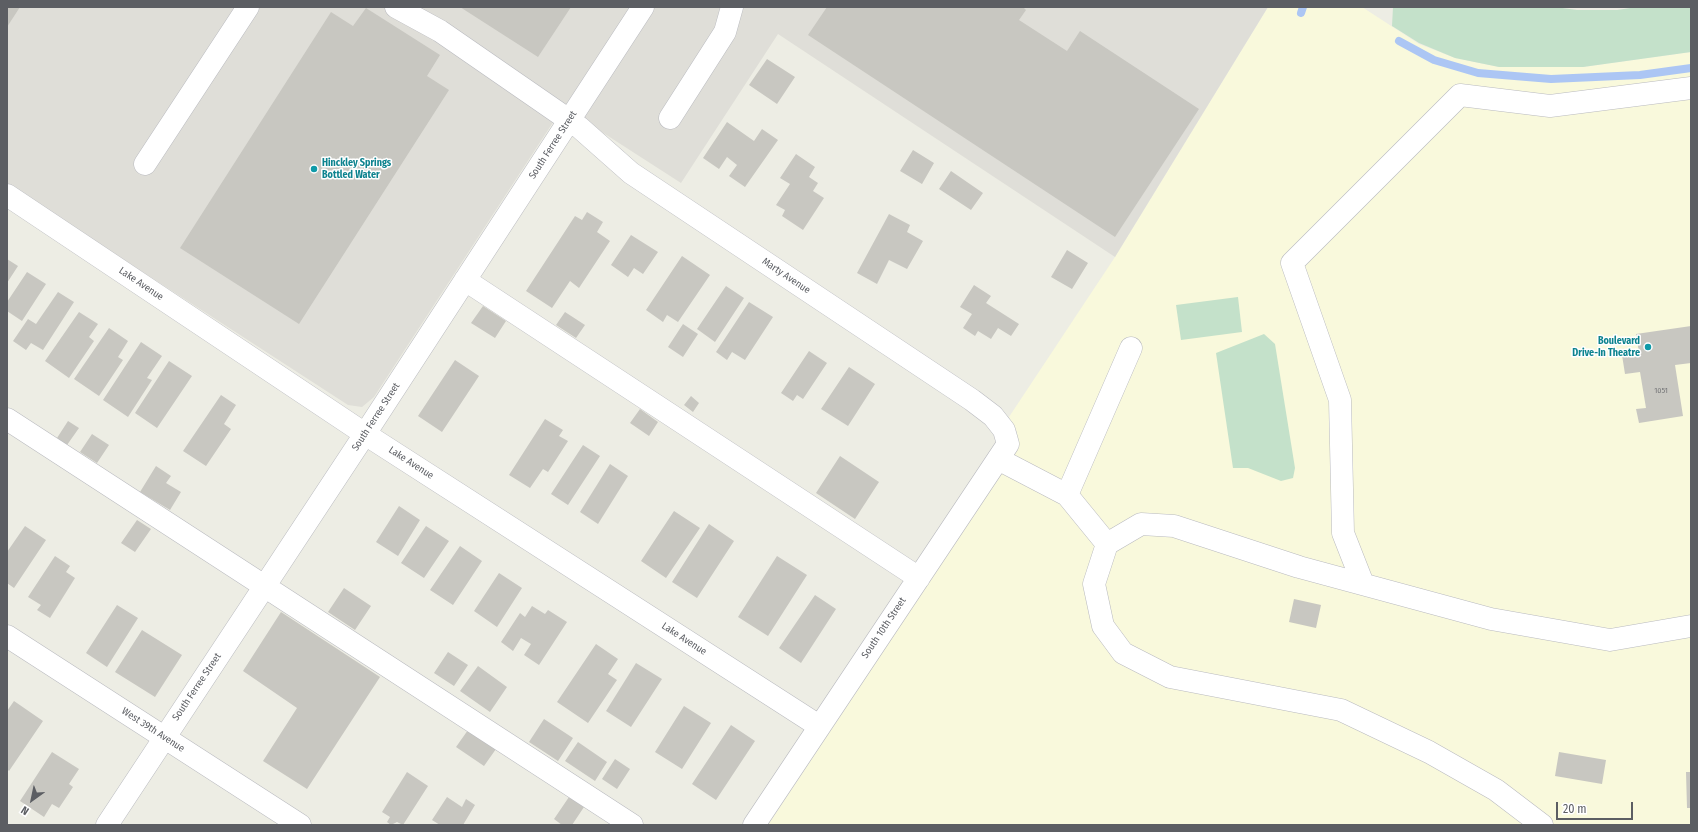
<!DOCTYPE html>
<style>
body{margin:0}
#map{position:relative;width:1698px;height:832px;overflow:hidden;background:#edede4;font-family:"Fira Sans Condensed",sans-serif}
canvas{display:block}
.frame{position:absolute;inset:0;border:8px solid #5c5e63;pointer-events:none}
.north{position:absolute;left:12px;top:780px;width:40px;height:40px;-webkit-text-stroke:3px #fff;paint-order:stroke;rotate:213deg;font-size:11px;font-weight:700;line-height:16px;text-align:center;color:#5c5e63}
.north::after{content:'';display:block;margin:auto;width:14px;height:18px;background:#5c5e63;clip-path:polygon(50% 0,100% 100%,50% 72%,0 100%)}
.scale{position:absolute;left:1556px;top:802px;width:77px;height:18px;box-sizing:border-box;border:2px solid #5c5e63;border-top:0;padding-left:5px;font-size:12px;line-height:14px;white-space:nowrap;color:#5c5e63;-webkit-text-stroke:3px #fff;paint-order:stroke}
</style>
<div id="map">
<canvas width="1698" height="832"></canvas>
<div class="frame"></div>
<div class="north">N</div>
<div class="scale">20 m</div>
</div>
<script>
const context = document.querySelector('canvas').getContext('2d');
context.lineJoin = 'round';
function paint(path, color) { context.fillStyle = color; context.fill(path, 'evenodd'); }
const poly = rows => new Path2D(rows.map(r => 'M' + r).join(''));
function strokePath(path, color, width, dash) { context.strokeStyle = color; context.lineWidth = width; context.lineCap = dash ? 'butt' : 'round'; context.setLineDash(dash || []); context.stroke(path); }
function drawText(font, color, halo, rows, align = 'center') {
  context.font = font + ' "Fira Sans Condensed",sans-serif'; context.lineWidth = 3; context.setLineDash([]); context.textBaseline = 'middle'; context.strokeStyle = halo; context.fillStyle = color; for (const [text, x, y, turn = 0] of rows) {
    context.save(); context.translate(x, y); context.rotate((+turn || 0) * Math.PI / 180); context.textAlign = isNaN(turn) ? turn : align; if (halo) context.strokeText(text, 0, 0); context.fillText(text, 0, 0); context.restore();
  }
}
paint(poly([
 [1268,7,1362,7,1419,44,1455,58,1499,67,1583,67,1691,52,1691,825,768,825,1015,454,1018,444,1017,432,1009,417,1115,257]
]), '#f9f9dc');
paint(poly([
 [7,7,1268,7,1115,257,778,34,681,183,563,107,374,397,362,407,348,405,7,184]
]), '#dfded8');
paint(poly([
 [1393,7,1555,7,1577,10,1617,10,1637,7,1691,7,1691,52,1583,67,1499,67,1455,58,1419,43,1392,26],
 [1238,297,1242,332,1181,340,1176,305],
 [1264,334,1275,344,1295,468,1293,478,1281,481,1248,468,1233,468,1216,353]
]), '#c4e1ca');
strokePath(poly([
 [1301,13,1303,7],
 [1399,41,1434,60,1478,73,1551,79,1640,75,1691,68]
]), '#acc6f4', 8);
paint(poly([
 [7,7,20,7,7,27],
 [460,7,571,7,538,57],
 [827,7,1023,7,1026,10,1019,20,1067,51,1080,31,1199,109,1115,237,808,35],
 [366,8,440,55,427,76,449,90,299,324,180,248,331,12,353,26],
 [767,59,795,77,777,104,749,85],
 [727,122,754,141,762,129,778,140,745,187,729,176,737,165,727,157,719,169,703,158],
 [913,150,934,163,922,184,900,171],
 [796,154,815,167,809,177,818,183,813,191,824,198,803,230,782,216,785,210,776,205,790,184,780,178],
 [951,171,983,193,971,210,939,189],
 [587,212,603,222,597,232,610,241,579,288,570,281,552,308,526,291,575,216,582,220],
 [889,214,910,225,907,232,923,241,907,269,889,260,877,284,857,273],
 [631,235,658,252,643,274,634,268,628,277,611,265],
 [1067,250,1088,263,1072,289,1051,277],
 [682,256,710,275,678,322,667,315,663,322,646,310],
 [7,259,18,266,7,283],
 [27,272,46,284,22,321,7,311,7,302],
 [974,285,991,296,986,303,1019,324,1011,336,998,328,991,339,978,331,975,336,963,328,972,314,960,307],
 [726,286,744,298,715,342,697,329],
 [58,292,74,302,43,350,31,343,26,350,13,341,28,319,36,324],
 [749,302,773,317,745,360,732,352,727,360,716,352],
 [483,306,506,321,495,338,471,323],
 [79,312,98,324,89,337,94,341,69,378,45,361],
 [565,312,585,325,576,338,556,325],
 [683,324,698,334,683,357,668,347],
 [1691,326,1691,363,1675,365,1683,416,1639,423,1636,409,1646,408,1640,372,1625,374,1622,355,1639,353,1636,334],
 [109,328,128,341,118,357,123,360,99,396,74,379],
 [141,342,162,356,147,378,152,380,128,417,103,400],
 [809,351,827,363,803,399,797,395,793,401,781,393],
 [455,360,479,376,442,432,418,416],
 [169,361,192,376,157,428,135,413],
 [849,367,875,384,848,426,821,409],
 [221,395,236,405,224,424,231,429,206,466,183,451],
 [691,396,699,403,693,412,684,405],
 [640,409,658,422,649,436,630,423],
 [545,419,563,430,559,436,568,441,548,472,543,469,530,488,509,475],
 [68,421,79,428,67,445,57,438],
 [92,434,109,445,97,463,80,452],
 [583,445,600,456,568,505,551,494],
 [840,456,879,482,855,519,816,493],
 [610,464,628,476,598,524,580,512],
 [156,466,171,476,166,483,181,492,170,510,140,492],
 [399,506,420,520,398,556,376,542],
 [674,511,700,528,666,578,641,561],
 [137,520,151,529,135,552,121,543],
 [709,524,734,541,697,598,672,582],
 [25,526,46,540,14,588,7,583,7,552],
 [426,526,449,541,424,578,401,563],
 [460,546,482,561,453,605,430,590],
 [55,556,70,566,66,572,75,578,50,618,37,610,41,605,28,597],
 [777,556,807,575,768,636,738,617],
 [499,573,522,588,497,627,474,611],
 [344,588,371,606,355,630,328,612],
 [815,595,836,609,801,663,779,648],
 [1294,599,1321,605,1316,628,1289,622],
 [117,605,138,618,107,667,86,653],
 [532,606,545,614,548,610,567,622,539,665,524,655,531,644,521,638,513,651,501,642,520,613,525,617],
 [281,612,380,677,307,789,263,761,297,708,243,671],
 [142,630,182,655,155,697,115,672],
 [596,644,618,659,608,674,617,680,588,723,557,702],
 [448,652,468,665,454,686,434,673],
 [636,663,662,679,631,727,606,711],
 [478,666,507,687,490,712,460,691],
 [14,701,43,721,9,771,7,769,7,711],
 [684,706,711,723,682,769,655,752],
 [544,719,573,738,558,761,529,742],
 [731,725,755,741,716,800,692,784],
 [468,730,496,749,484,766,456,747],
 [578,742,607,762,595,781,565,761],
 [52,752,79,769,69,784,73,787,59,808,52,804,44,817,20,801],
 [1559,752,1606,760,1602,784,1555,776],
 [615,759,630,769,617,789,602,779],
 [407,772,428,786,403,825,397,822,391,825,387,822,390,817,382,812],
 [1686,772,1691,772,1691,808,1687,808],
 [447,797,462,807,466,799,475,805,463,825,440,825,432,820],
 [569,797,584,807,572,825,562,825,554,819]
]), '#c8c7c1');
const minor = poly([
 [396,7,440,31,579,127,631,173,972,400,993,416,1004,430,1008,444,754,825],
 [670,118,725,32,732,7],
 [145,164,248,7],
 [7,195,365,434,819,726],
 [465,280,919,578],
 [7,419,632,825],
 [998,459,1067,495,1107,544],
 [1067,495,1131,348],
 [1363,584,1343,533,1340,400,1292,263,1460,95,1550,106,1691,88],
 [7,636,300,825],
 [107,825,365,434,643,7],
 [1542,825,1496,790,1429,752,1341,710,1170,677,1123,653,1103,626,1094,584,1107,544,1141,524,1174,526,1299,567,1491,619,1610,640,1691,626]
]);
strokePath(minor, '#b9babf', 23);
strokePath(minor, '#fff', 22);
for (const [x, y, r, color] of [
 [314,169,4,"#0f9aa8"],
 [1648,347,4,"#0f9aa8"]
]) { const dot = new Path2D(); dot.arc(x, y, r, 0, 2 * Math.PI); context.fillStyle = color; context.fill(dot); strokePath(dot, '#fff', 1.5); }
drawText('8px', '#77787a', null, [
 ["1051",1661,391]
]);
drawText('10px', '#5c5e63', '#fff', [
 ["South Ferree Street",553,145,-57],
 ["Marty Avenue",786,276,34],
 ["Lake Avenue",141,284,34],
 ["South Ferree Street",376,417,-57],
 ["Lake Avenue",411,463,33],
 ["South 10th Street",884,628,-56],
 ["Lake Avenue",684,639,33],
 ["South Ferree Street",197,687,-56],
 ["West 39th Avenue",153,730,33]
]);
drawText('bold 10px', '#0d838f', '#fff', [
 ["Hinckley Springs",322,163],
 ["Bottled Water",322,175],
 ["Boulevard",1640,341,"right"],
 ["Drive-In Theatre",1640,353,"right"]
], 'left');
</script>
